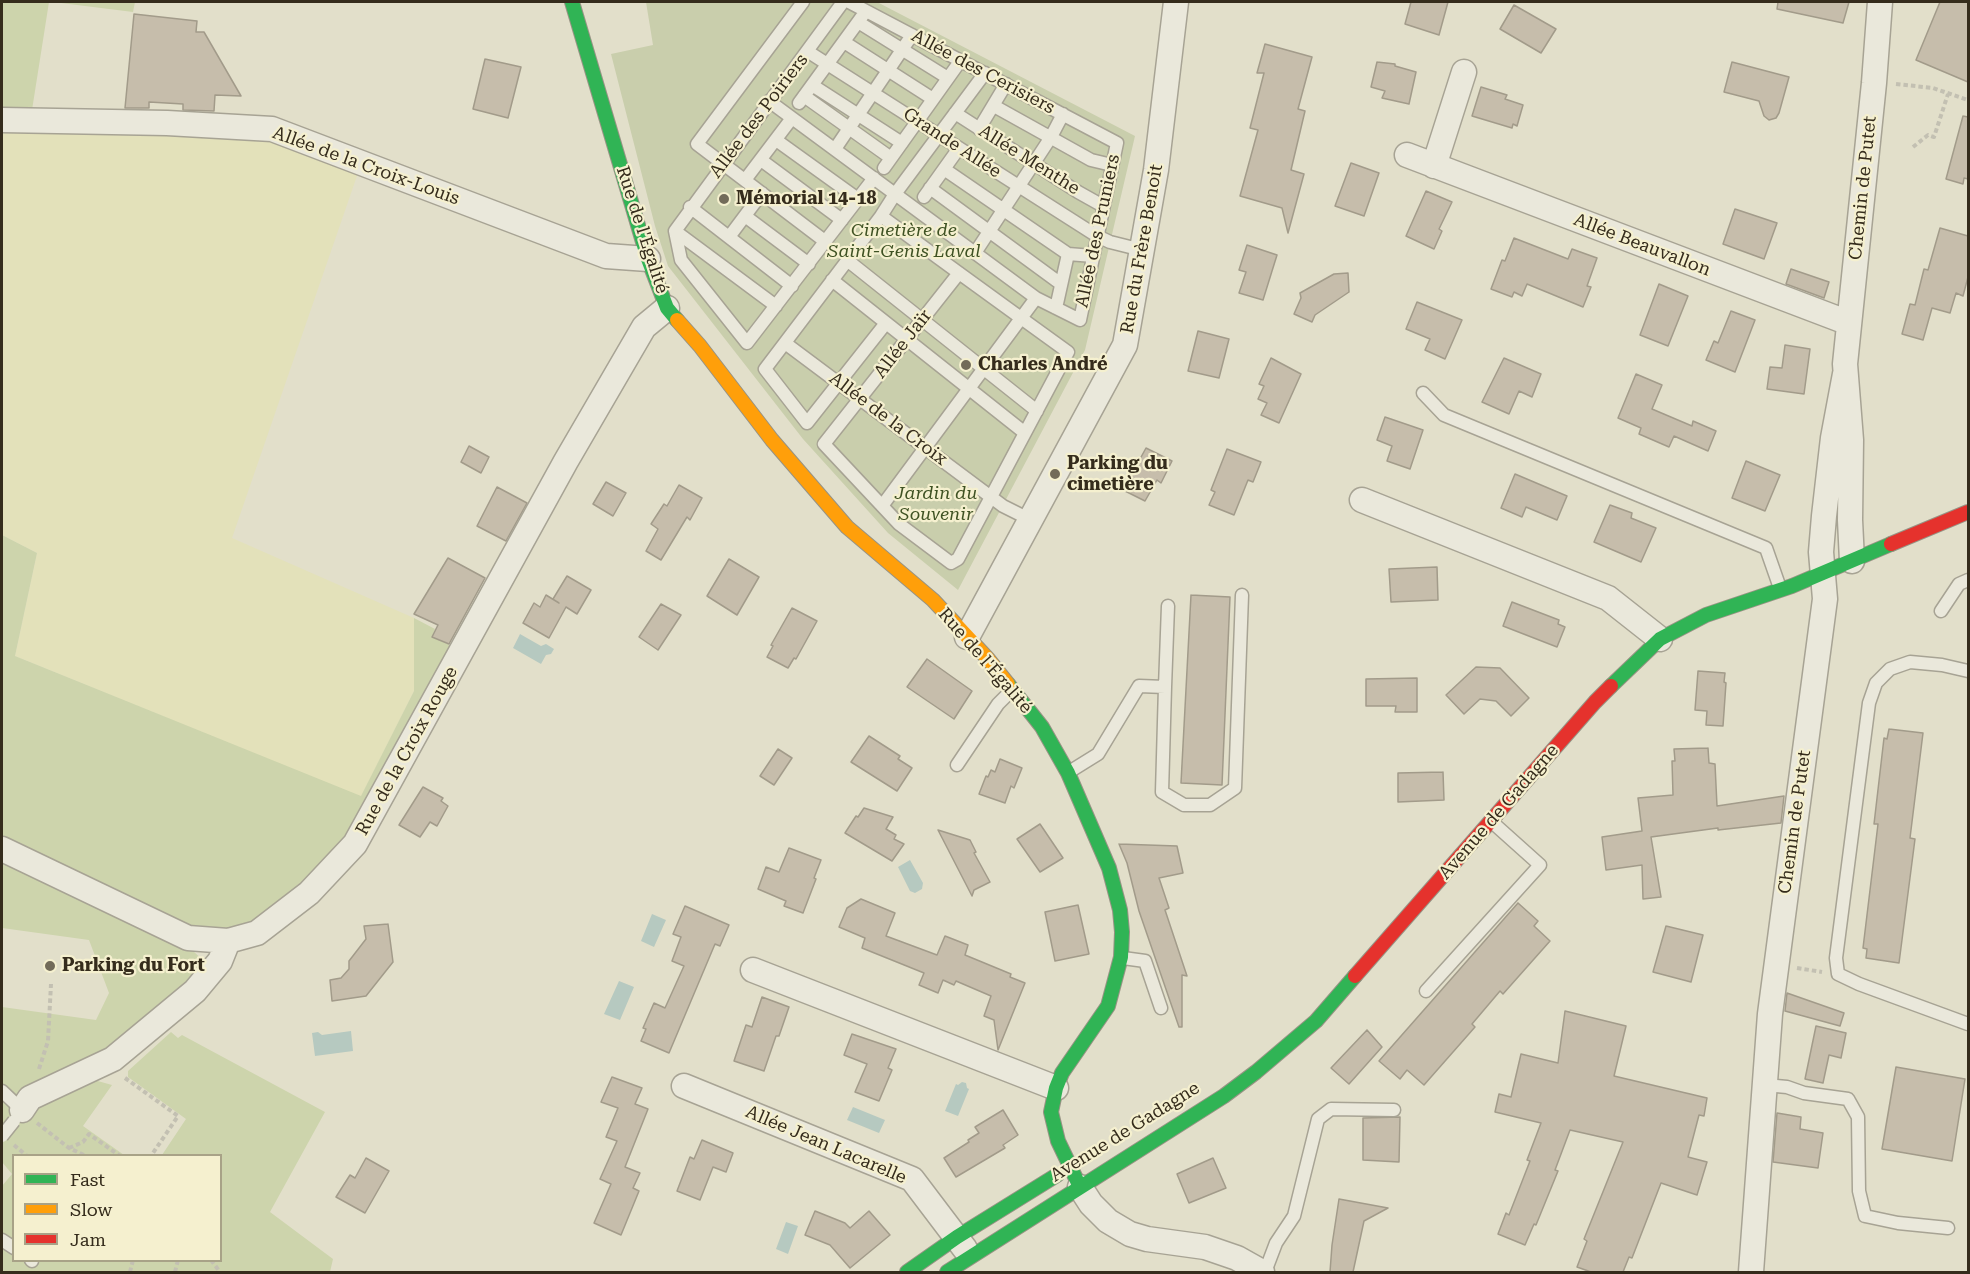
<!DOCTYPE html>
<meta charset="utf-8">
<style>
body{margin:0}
#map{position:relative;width:1970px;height:1274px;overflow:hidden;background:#e2dfca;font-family:"Roboto Serif",serif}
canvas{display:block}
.frame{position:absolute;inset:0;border:3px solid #352c1c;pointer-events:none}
.legend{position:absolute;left:12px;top:1154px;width:210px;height:108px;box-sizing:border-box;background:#f5f0cf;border:2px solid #a8a287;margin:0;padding:8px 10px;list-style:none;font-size:18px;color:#352c1c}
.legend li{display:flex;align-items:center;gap:12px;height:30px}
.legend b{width:30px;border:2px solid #a8a287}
</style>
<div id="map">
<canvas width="1970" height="1274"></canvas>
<div class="frame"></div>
<ul class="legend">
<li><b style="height:8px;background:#30b455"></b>Fast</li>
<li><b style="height:8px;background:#ff9f0a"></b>Slow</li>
<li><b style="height:8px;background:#e5322d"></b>Jam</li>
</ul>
</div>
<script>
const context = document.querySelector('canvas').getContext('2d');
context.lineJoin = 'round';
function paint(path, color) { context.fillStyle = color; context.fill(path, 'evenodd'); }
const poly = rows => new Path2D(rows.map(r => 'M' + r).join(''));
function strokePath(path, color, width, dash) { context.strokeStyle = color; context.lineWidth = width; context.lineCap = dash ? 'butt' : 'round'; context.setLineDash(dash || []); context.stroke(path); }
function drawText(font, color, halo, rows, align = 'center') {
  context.font = font + ' "Roboto Serif",serif'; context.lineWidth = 4.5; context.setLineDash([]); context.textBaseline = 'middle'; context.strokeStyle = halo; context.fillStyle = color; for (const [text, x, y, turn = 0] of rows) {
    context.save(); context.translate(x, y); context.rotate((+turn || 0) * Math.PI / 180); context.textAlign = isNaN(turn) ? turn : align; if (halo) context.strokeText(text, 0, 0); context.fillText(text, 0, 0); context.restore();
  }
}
paint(poly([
 [2,129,160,129,270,140,358,173,232,538,414,618,414,691,361,797,15,656,37,553,2,535]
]), '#e3e1ba');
paint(poly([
 [2,2,49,2,32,110,2,109],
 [53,2,135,2,133,12],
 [2,535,37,553,15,656,361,796,414,691,414,618,435,629,432,637,450,645,357,826,308,884,256,921,226,929,194,929,2,842],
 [2,860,94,906,193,951,205,962,206,967,87,1078,112,1085,83,1126,124,1155,14,1156,14,1260,220,1260,220,1156,162,1155,186,1119,128,1077,128,1071,171,1032,178,1038,182,1035,325,1112,270,1212,333,1259,330,1272,2,1272,2,1186,12,1174,2,1162,2,1007,96,1020,109,993,89,940,2,928]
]), '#cdd4ac');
paint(poly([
 [646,2,877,2,1135,136,1085,350,958,590,888,533,803,439,668,266,655,226,611,54,653,45]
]), '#c9ceac');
paint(poly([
 [520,634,541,646,546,644,554,649,551,654,546,655,541,664,513,648],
 [910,860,923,883,922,889,915,893,910,891,898,867],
 [652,914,666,920,654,947,641,941],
 [619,981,634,987,620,1020,604,1014],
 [351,1031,353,1051,315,1056,312,1033,318,1032,322,1035],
 [962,1082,966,1083,967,1088,969,1089,958,1116,945,1111,956,1084,958,1085],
 [853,1107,885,1120,879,1133,847,1120],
 [786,1222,798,1226,788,1254,776,1249]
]), '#b6c9c0');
const building = poly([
 [1411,2,1448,2,1439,35,1405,24,1411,2],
 [1778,2,1849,2,1843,23,1777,9,1778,2],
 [1940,2,1968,2,1968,82,1916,60,1940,2],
 [1514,5,1556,29,1541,53,1500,29,1514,5],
 [134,14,197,21,196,32,204,32,241,96,215,95,214,111,183,110,183,104,149,102,149,108,125,108,134,14],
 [1265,44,1312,57,1298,109,1305,111,1291,170,1304,174,1288,233,1282,208,1240,196,1258,130,1250,128,1264,73,1257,73,1265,44],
 [485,59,521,67,508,118,473,109,485,59],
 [1377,62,1395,64,1395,66,1416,72,1409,104,1382,98,1385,91,1371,87,1377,62],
 [1732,62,1789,77,1779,113,1776,118,1769,120,1764,116,1759,101,1724,92,1732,62],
 [1481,87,1507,95,1505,99,1523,105,1517,126,1513,124,1512,128,1472,116,1481,87],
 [1963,116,1968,117,1968,179,1964,178,1963,184,1946,179,1963,116],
 [1351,163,1379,173,1364,216,1335,206,1351,163],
 [1426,191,1452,202,1439,229,1442,231,1434,249,1406,236,1426,191],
 [1735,209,1777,223,1764,259,1723,244,1735,209],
 [1940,228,1968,236,1968,277,1963,296,1956,293,1950,313,1932,308,1923,340,1902,334,1910,304,1915,305,1924,269,1928,270,1940,228],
 [1514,238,1568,259,1572,249,1597,258,1587,286,1591,287,1583,307,1527,284,1522,296,1514,292,1512,297,1491,289,1502,260,1505,261,1514,238],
 [1247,245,1277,255,1263,300,1239,293,1246,272,1239,270,1247,245],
 [1791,269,1829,282,1824,298,1786,284,1791,269],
 [1348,273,1349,292,1315,315,1312,322,1294,314,1301,298,1300,293,1334,274,1348,273],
 [1659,284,1688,296,1668,346,1640,335,1659,284],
 [1417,302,1462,320,1445,359,1425,350,1430,339,1406,329,1417,302],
 [1731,311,1755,320,1735,372,1706,360,1714,341,1718,343,1731,311],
 [1198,331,1229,339,1219,378,1188,371,1198,331],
 [1785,345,1810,349,1804,394,1767,389,1770,367,1782,368,1785,345],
 [1271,358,1301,374,1279,423,1261,415,1267,403,1258,399,1264,386,1259,384,1271,358],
 [1504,358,1541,374,1532,397,1519,391,1509,414,1482,402,1504,358],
 [1636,374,1662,385,1652,409,1692,426,1693,421,1716,431,1708,451,1674,436,1669,447,1639,434,1641,428,1618,418,1636,374],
 [1385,417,1423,430,1410,469,1387,461,1392,446,1377,440,1385,417],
 [469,446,489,457,481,473,461,462,469,446],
 [1146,448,1172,461,1161,483,1157,480,1145,501,1123,490,1146,448],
 [1227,449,1261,462,1253,482,1248,480,1234,515,1209,505,1215,492,1211,490,1227,449],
 [1746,461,1780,475,1765,511,1732,498,1746,461],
 [1515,474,1567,496,1557,520,1526,507,1522,517,1501,508,1515,474],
 [606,482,626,493,613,516,593,504,606,482],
 [679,485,702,498,690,520,687,517,661,560,646,551,658,529,651,524,664,504,667,506,679,485],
 [497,487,527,503,506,541,477,526,497,487],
 [1610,505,1632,513,1631,518,1656,528,1641,562,1594,542,1610,505],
 [448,558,485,578,449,644,432,637,438,625,414,614,448,558],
 [729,559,759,577,737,615,707,596,729,559],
 [1437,567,1438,600,1391,602,1389,569,1437,567],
 [567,576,591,590,577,614,566,607,549,638,523,623,534,603,540,607,546,595,559,603,553,599,567,576],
 [1191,595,1230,597,1222,785,1181,783,1191,595],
 [1512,602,1559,620,1558,624,1565,627,1557,647,1503,626,1512,602],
 [661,604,681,615,658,650,639,637,661,604],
 [792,608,817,621,796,659,794,658,788,668,767,657,773,646,771,645,792,608],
 [927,659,972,691,954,719,907,687,927,659],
 [1476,667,1500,668,1529,698,1511,716,1496,701,1480,699,1464,714,1446,695,1476,667],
 [1698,671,1725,673,1724,682,1726,683,1723,726,1706,725,1707,711,1695,710,1698,671],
 [1417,678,1417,712,1395,712,1396,706,1366,706,1366,679,1417,678],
 [1889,729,1923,733,1910,838,1915,839,1899,963,1866,958,1867,949,1863,948,1878,824,1874,824,1884,738,1887,739,1889,729],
 [869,736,900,756,898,759,912,768,897,791,851,762,869,736],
 [1708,748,1709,763,1715,764,1717,806,1784,796,1781,823,1718,830,1718,828,1651,837,1661,897,1643,899,1642,865,1606,870,1602,837,1642,831,1638,798,1673,795,1672,761,1675,761,1674,749,1708,748],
 [778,749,792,758,774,785,760,776,778,749],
 [1000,759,1022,768,1014,788,1011,786,1005,803,979,794,986,776,988,777,991,770,995,772,1000,759],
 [1443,772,1444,800,1398,802,1398,773,1443,772],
 [423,787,443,798,441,801,448,806,437,826,430,822,420,837,399,825,423,787],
 [864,808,893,817,886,829,896,835,894,839,904,844,892,861,845,833,856,816,858,817,864,808],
 [1040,824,1063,858,1040,872,1017,839,1040,824],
 [938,830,970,840,976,852,974,853,990,882,974,890,972,896,938,830],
 [1119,844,1177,846,1183,873,1159,878,1169,908,1165,910,1187,976,1182,975,1182,1027,1179,1027,1139,911,1127,863,1119,844],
 [789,848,821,860,814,878,816,879,803,913,784,906,786,901,758,889,766,867,779,872,789,848],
 [861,899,895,913,886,936,937,955,945,936,968,945,965,955,1011,974,1010,977,1025,983,998,1050,994,1020,984,1016,991,996,956,981,954,985,943,980,938,993,919,985,924,973,862,948,865,938,839,927,847,908,861,899],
 [1518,903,1538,921,1534,926,1550,941,1503,994,1500,991,1472,1024,1475,1027,1424,1085,1407,1070,1400,1079,1379,1061,1518,903],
 [1078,905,1089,954,1055,961,1045,912,1078,905],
 [685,906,729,925,720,946,715,944,669,1053,641,1041,646,1029,643,1028,654,1003,665,1008,684,966,672,961,681,937,673,934,685,906],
 [388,924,393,962,366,996,332,1001,330,980,341,978,349,969,349,961,366,939,364,926,388,924],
 [1666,926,1703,935,1691,982,1653,972,1666,926],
 [1787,993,1844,1013,1840,1026,1785,1011,1787,993],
 [762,997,789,1007,779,1036,776,1036,764,1071,734,1061,746,1025,752,1027,762,997],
 [1565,1011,1626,1026,1614,1076,1707,1098,1704,1116,1699,1115,1688,1157,1707,1162,1697,1195,1661,1183,1632,1258,1629,1257,1623,1272,1591,1272,1577,1267,1587,1241,1584,1239,1623,1142,1570,1130,1555,1170,1558,1171,1536,1225,1534,1224,1525,1245,1498,1234,1506,1213,1509,1215,1530,1161,1527,1160,1541,1123,1495,1112,1499,1094,1511,1097,1521,1054,1558,1063,1565,1011],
 [1816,1026,1846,1033,1841,1058,1829,1055,1823,1083,1805,1079,1816,1026],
 [1367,1030,1382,1047,1349,1084,1331,1068,1367,1030],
 [852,1034,896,1049,888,1068,892,1070,879,1101,855,1092,867,1064,844,1055,852,1034],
 [1896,1067,1965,1079,1952,1161,1882,1149,1896,1067],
 [612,1077,642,1088,635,1104,648,1109,625,1167,640,1173,633,1188,639,1191,621,1235,594,1223,611,1184,600,1179,617,1141,606,1137,618,1108,601,1102,612,1077],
 [1003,1110,1018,1135,1003,1145,1005,1148,956,1177,944,1158,969,1142,968,1140,979,1133,975,1127,1003,1110],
 [1777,1113,1801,1117,1800,1129,1823,1133,1818,1168,1773,1162,1777,1113],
 [1400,1117,1399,1162,1363,1160,1363,1118,1400,1117],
 [702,1140,733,1153,726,1172,713,1167,700,1200,677,1191,690,1157,694,1159,702,1140],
 [366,1158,389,1171,365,1213,336,1197,350,1175,355,1178,366,1158],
 [1213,1158,1226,1188,1189,1203,1177,1174,1213,1158],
 [1339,1199,1388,1208,1364,1221,1353,1272,1330,1272,1332,1245,1339,1199],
 [815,1211,845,1223,850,1228,869,1211,890,1235,850,1268,830,1245,805,1235,815,1211]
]);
paint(building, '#c6bdab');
strokePath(building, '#a29b8a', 1.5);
const lane = poly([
 [803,2,697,144,826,242],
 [858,22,948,78],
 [844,42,933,99],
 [807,51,1097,236,1110,242,1142,250],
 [812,85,902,143],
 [804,96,891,158],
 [769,101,1036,298,1080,320,1117,143,849,2],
 [799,103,866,11],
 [994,106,1091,160,1112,165],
 [955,113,1078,192,1103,206],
 [979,129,1006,84],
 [776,140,858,199],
 [835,149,912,35],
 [761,160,842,220],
 [884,168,961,60],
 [944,169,1068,254],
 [745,180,792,118],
 [930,188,1061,284],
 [924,197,959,148],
 [690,207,792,286],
 [745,216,809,264],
 [881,216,959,273,1021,318,1068,352,958,559,951,563,899,524,824,444,959,273],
 [675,231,681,260,747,343,874,178],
 [675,231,843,2],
 [675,231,776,306],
 [729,237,762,193],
 [975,253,1051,137,1063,114],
 [847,260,1037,411],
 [832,280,1025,433],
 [1056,308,1068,254,1093,256],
 [886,323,807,423,765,369,881,216,895,194,985,73],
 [785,343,1003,506,1031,520],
 [1423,393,1444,415,1766,548,1780,588],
 [882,506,1036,298],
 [1941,611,1959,584,1968,580],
 [1968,671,1942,665,1910,662,1890,669,1876,683,1869,703,1836,958,1838,974,1859,984,1968,1024],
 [1165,687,1168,606],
 [957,765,998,704,1011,691],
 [1069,772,1098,754,1139,686,1165,687,1162,792,1184,805,1210,805,1235,788,1242,595],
 [1123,958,1145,961,1161,1008],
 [1426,991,1540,865,1492,822],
 [1765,1085,1787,1087,1804,1093,1848,1099,1858,1117,1859,1191,1865,1216,1898,1223,1948,1228],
 [2,1091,22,1110,20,1113],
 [2,1240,14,1248],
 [31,1260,32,1261],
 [1265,1272,1276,1243,1294,1216,1318,1119,1331,1109,1394,1110]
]);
const street = poly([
 [2,120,167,123,272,129,606,256,648,259],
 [1407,155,1849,323],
 [1434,166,1464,72],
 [1362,500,1608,598,1660,639],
 [1852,561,1850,520,1851,440,1845,364,1874,83,1880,2],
 [967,637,1125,345,1156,170,1176,2],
 [2,849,188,938,228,941,257,933,309,893,355,844,566,461,644,327,667,308],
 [753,970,1056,1088],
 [684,1086,912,1179,965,1249],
 [22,1110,30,1098,113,1059,195,991,220,961,228,941],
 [1080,1187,1091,1204,1108,1221,1130,1234,1147,1239,1205,1247,1237,1258,1262,1272],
 [1751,1272,1770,1014,1825,599,1821,552,1824,516,1833,438,1845,374]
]);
const fast = poly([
 [572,2,648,259,667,308,677,320],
 [1008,684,1042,727,1068,773,1109,868,1120,910,1122,932,1121,957,1108,1006,1062,1073,1056,1088,1051,1112,1058,1141,1080,1187],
 [1611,686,1660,639,1706,615,1792,586,1891,544],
 [907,1272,957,1237,1057,1175],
 [947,1272,1224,1096,1256,1072,1316,1021,1355,976]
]);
const slow = poly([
 [677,320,700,346,772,440,847,527,933,600,988,659,1008,684]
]);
const jam = poly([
 [1891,544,1968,512],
 [1355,976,1595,702,1611,686]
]);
strokePath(lane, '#a7a394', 15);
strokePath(street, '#a7a394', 27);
strokePath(fast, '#979384', 16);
strokePath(slow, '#979384', 16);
strokePath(jam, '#979384', 16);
strokePath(poly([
 [1896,84,1933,88,1968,100],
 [1913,147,1928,135,1934,137,1948,94],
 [1797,968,1822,972],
 [39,1069,48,1041,51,984],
 [125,1078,178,1116,151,1156],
 [37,1123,69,1148,86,1156],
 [14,1145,27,1156],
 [69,1148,83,1142,89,1134,120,1156],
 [211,1260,220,1272],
 [130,1272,133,1260],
 [175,1272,178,1260]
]), '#c3c0b2', 4, [4.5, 3]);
strokePath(lane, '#eae8db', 12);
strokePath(street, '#eae8db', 24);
strokePath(fast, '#30b455', 14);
strokePath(slow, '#ff9f0a', 14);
strokePath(jam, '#e5322d', 14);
const laneBridge = poly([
 [2,1136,14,1121]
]);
strokePath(laneBridge, '#a7a394', 15, []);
strokePath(laneBridge, '#eae8db', 12);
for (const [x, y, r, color] of [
 [724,199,6,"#726b59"],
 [966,365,6,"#726b59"],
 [1055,474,6,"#726b59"],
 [50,966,6,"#726b59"]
]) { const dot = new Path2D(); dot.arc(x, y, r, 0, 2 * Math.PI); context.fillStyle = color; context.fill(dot); strokePath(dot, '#f5f0cf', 2); }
drawText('18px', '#352c1c', '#f5f0cf', [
 ["Allée des Cerisiers",983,72,28],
 ["Allée des Poiriers",759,116,-53],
 ["Grande Allée",952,143,33],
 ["Allée Menthe",1029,160,32],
 ["Allée de la Croix-Louis",366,166,20],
 ["Chemin de Putet",1863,188,-84],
 ["Rue de l'Égalité",642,230,72],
 ["Allée des Pruniers",1098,231,-78],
 ["Allée Beauvallon",1642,245,21],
 ["Rue du Frère Benoit",1142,249,-80],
 ["Allée Jaïr",903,344,-52],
 ["Allée de la Croix",888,419,37],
 ["Rue de l'Égalité",985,661,49],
 ["Rue de la Croix Rouge",407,751,-61],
 ["Avenue de Gadagne",1499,812,-49],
 ["Chemin de Putet",1795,822,-82],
 ["Avenue de Gadagne",1125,1132,-32],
 ["Allée Jean Lacarelle",826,1145,23]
]);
drawText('bold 18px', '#352c1c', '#f5f0cf', [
 ["Mémorial 14-18",736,199],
 ["Charles André",978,365],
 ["Parking du",1067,464],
 ["cimetière",1067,485],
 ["Parking du Fort",62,966]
], 'left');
drawText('italic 18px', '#3f5223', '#f5f0cf', [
 ["Cimetière de",904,231],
 ["Saint-Genis Laval",904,252],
 ["Jardin du",936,494],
 ["Souvenir",936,515]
]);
</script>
